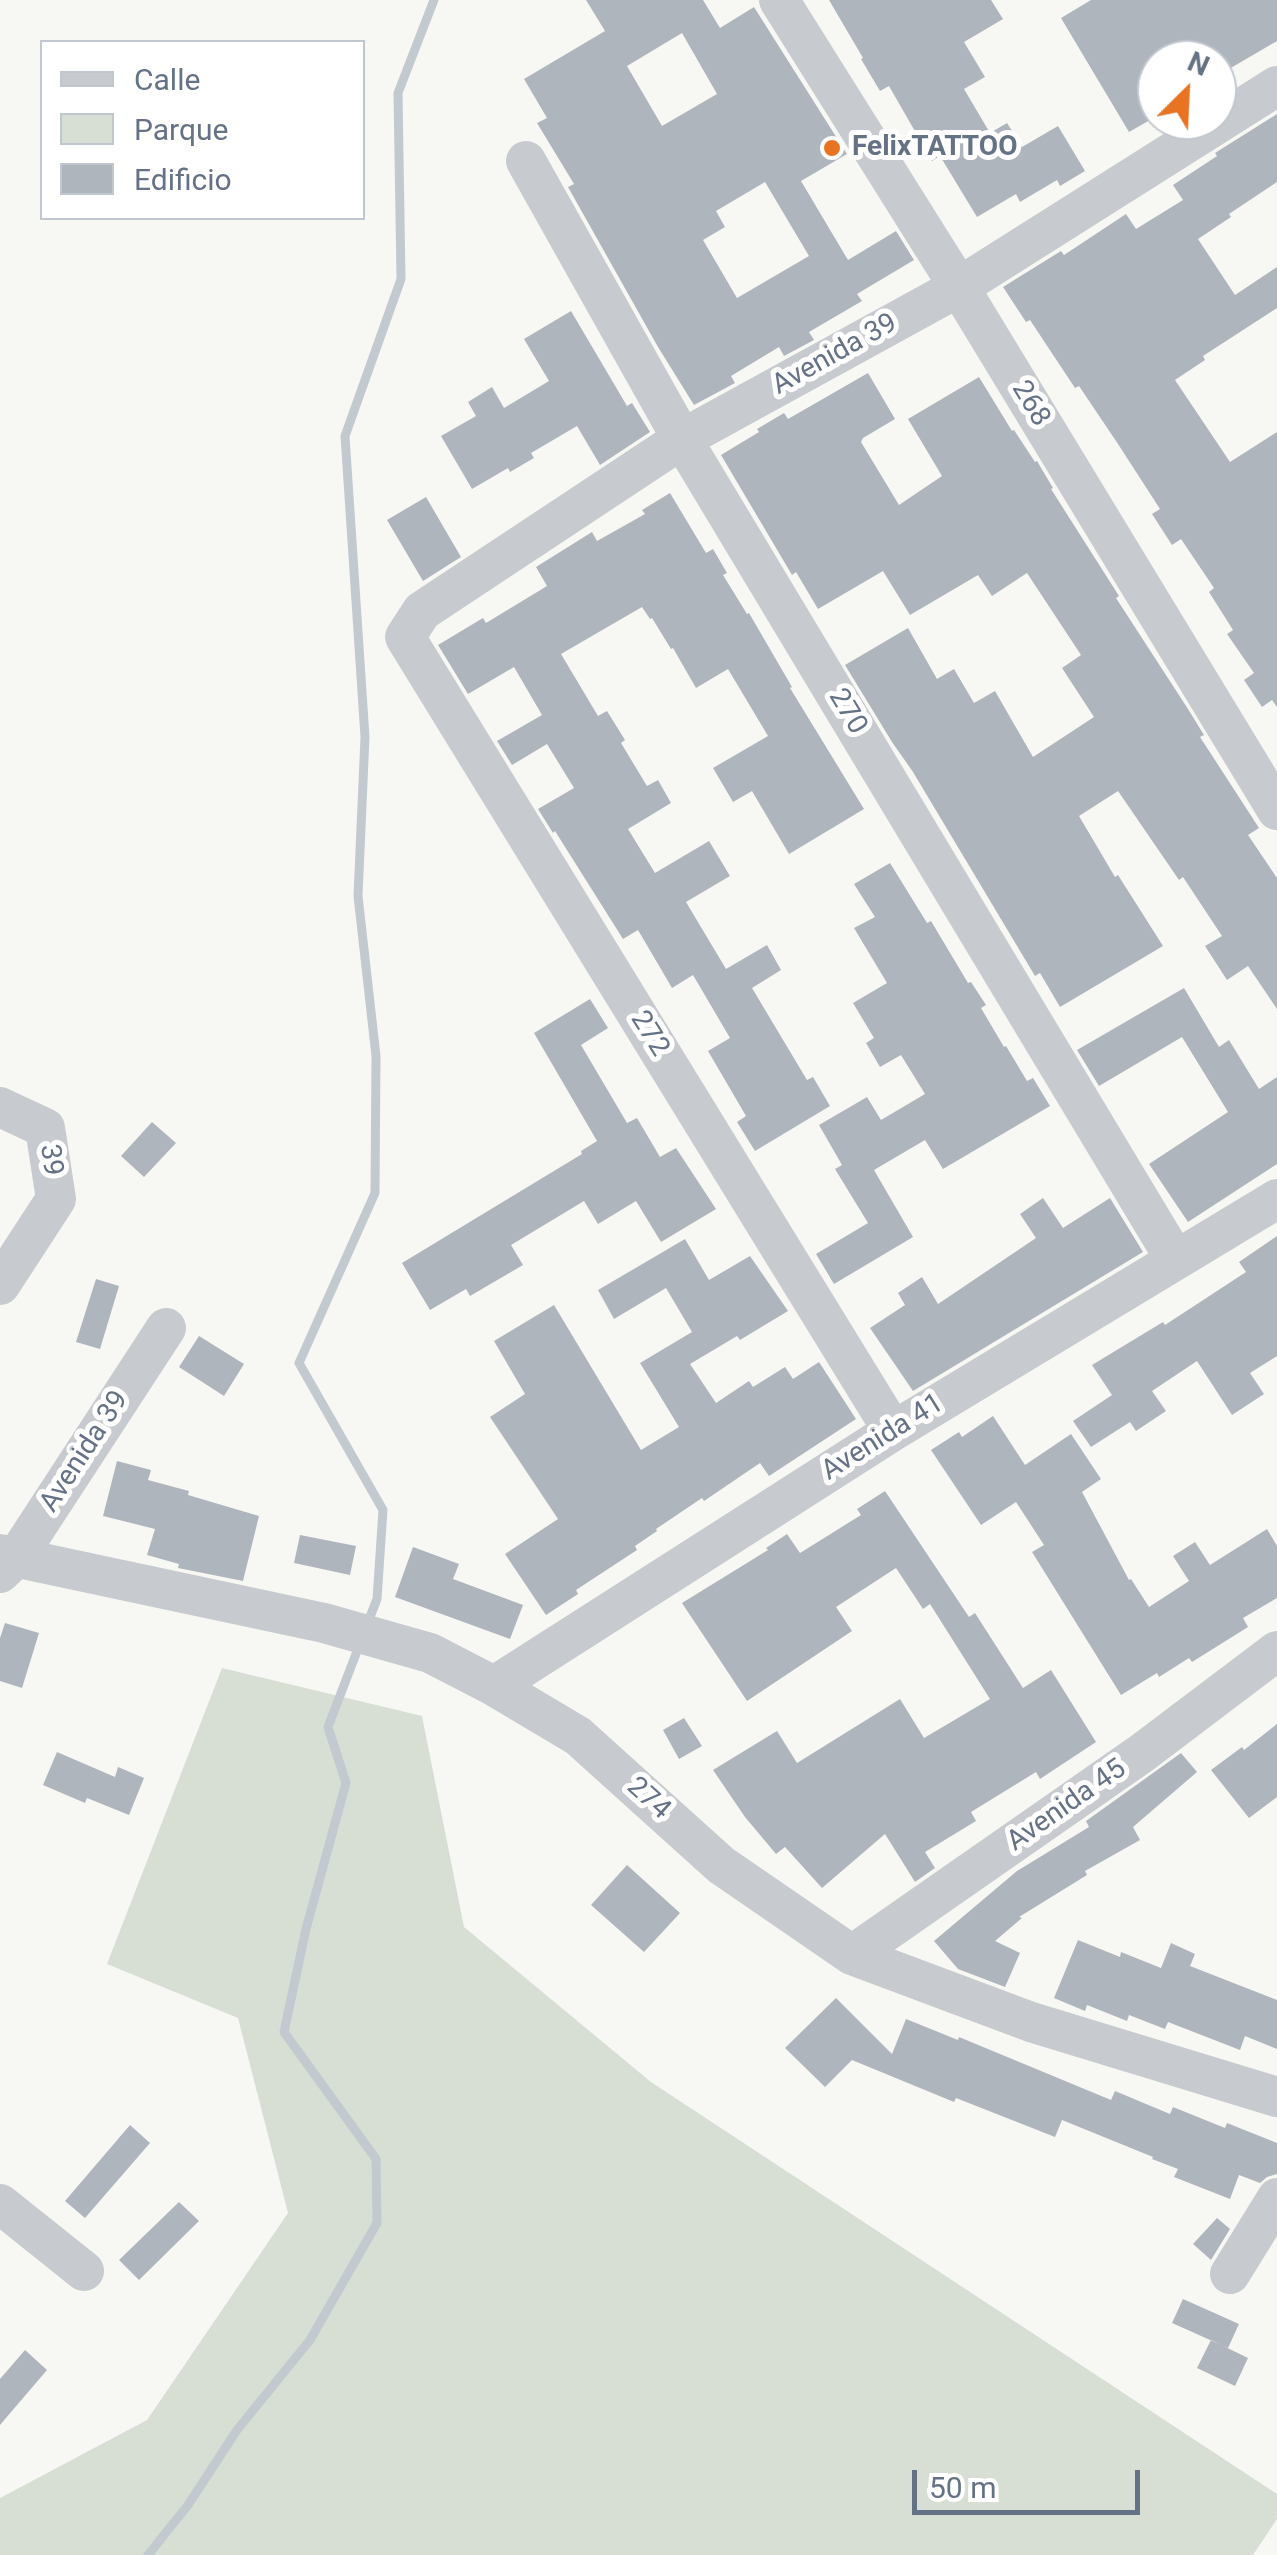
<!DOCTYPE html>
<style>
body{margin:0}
#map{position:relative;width:1277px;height:2555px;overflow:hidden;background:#f7f8f4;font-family:Roboto,sans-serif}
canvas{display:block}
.legend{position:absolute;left:40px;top:40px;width:325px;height:180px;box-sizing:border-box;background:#fff;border:2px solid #c1c7cf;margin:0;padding:12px 18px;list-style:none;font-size:30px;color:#657286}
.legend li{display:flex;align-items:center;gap:20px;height:50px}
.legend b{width:50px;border:2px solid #c1c7cf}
.north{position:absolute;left:1137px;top:40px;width:100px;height:100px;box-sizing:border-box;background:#fff;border:2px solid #c1c7cf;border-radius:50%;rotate:24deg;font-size:28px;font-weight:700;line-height:40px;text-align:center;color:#657286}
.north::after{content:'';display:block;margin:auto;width:35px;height:45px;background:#e87423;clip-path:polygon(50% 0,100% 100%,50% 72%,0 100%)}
.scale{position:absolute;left:912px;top:2470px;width:228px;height:45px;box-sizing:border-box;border:5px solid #657286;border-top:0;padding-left:12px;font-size:30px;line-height:35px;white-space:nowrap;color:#657286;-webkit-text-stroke:8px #fff;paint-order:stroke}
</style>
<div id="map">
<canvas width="1277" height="2555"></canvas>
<ul class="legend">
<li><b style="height:12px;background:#c7cace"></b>Calle</li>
<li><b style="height:28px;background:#d7dfd5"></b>Parque</li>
<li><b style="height:28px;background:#afb5bd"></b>Edificio</li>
</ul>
<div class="north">N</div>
<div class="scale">50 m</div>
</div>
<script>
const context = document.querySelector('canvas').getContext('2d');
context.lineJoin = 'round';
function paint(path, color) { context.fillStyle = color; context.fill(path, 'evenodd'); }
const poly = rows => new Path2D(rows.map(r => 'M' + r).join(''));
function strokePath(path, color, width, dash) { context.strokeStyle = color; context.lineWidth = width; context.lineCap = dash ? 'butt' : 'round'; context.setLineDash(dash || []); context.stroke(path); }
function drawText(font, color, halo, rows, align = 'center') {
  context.font = font + ' Roboto,sans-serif'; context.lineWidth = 10; context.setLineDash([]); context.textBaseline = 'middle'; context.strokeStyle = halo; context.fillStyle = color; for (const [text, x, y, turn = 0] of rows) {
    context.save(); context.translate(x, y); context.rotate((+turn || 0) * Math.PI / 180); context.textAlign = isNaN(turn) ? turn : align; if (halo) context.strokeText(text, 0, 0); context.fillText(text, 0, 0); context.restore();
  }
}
paint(poly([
 [222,1668,422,1716,464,1927,651,2082,1277,2494,1277,2519,1253,2555,0,2555,0,2498,147,2420,288,2213,238,2018,107,1964]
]), '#d7dfd5');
strokePath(poly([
 [368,1622,377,1599,383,1510,299,1363,375,1193,376,1056,358,896,365,737,345,436,401,279,398,93,434,0],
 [148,2555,188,2505,237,2430,310,2340,377,2223,376,2159,284,2032,306,1929,346,1783,328,1727,359,1646]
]), '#c2cad0', 9);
paint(poly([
 [586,0,703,0,720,28,754,7,847,154,801,181,848,260,896,231,914,260,857,294,862,301,809,332,814,340,784,356,779,347,731,376,735,383,694,405,658,347,568,187,574,184,537,123,547,118,524,79,605,31],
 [682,33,717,94,662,126,627,66],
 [765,182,809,256,737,298,703,240,725,227,716,211],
 [829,0,991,0,1003,19,964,42,985,77,964,89,990,133,1007,123,1022,147,1058,126,1085,171,1060,186,1057,180,1020,202,1016,194,977,217,940,156,932,161,889,86,880,91,861,59,863,58],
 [1091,0,1277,0,1277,41,1217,76,1217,60,1157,60,1157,116,1129,132,1061,18],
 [1277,114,1277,182,1229,214,1231,217,1198,239,1235,295,1277,267,1277,308,1203,356,1205,360,1175,380,1230,462,1277,432,1277,707,1272,700,1262,707,1244,680,1254,673,1227,634,1233,630,1209,592,1214,588,1181,539,1172,545,1152,514,1160,509,1118,444,1079,386,1075,388,1030,320,1026,322,1003,287,1061,251,1064,255,1126,214,1136,229,1183,200,1173,185,1217,156,1215,153],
 [571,311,627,406,632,403,650,432,600,465,577,426,531,453,534,458,510,472,508,468,472,489,441,436,476,416,468,402,492,387,504,408,549,381,524,339],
 [868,373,895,419,863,438,861,442,899,505,942,476,908,419,979,377,1012,431,1014,430,1035,462,1037,461,1053,488,1051,489,1119,596,1116,598,1188,709,1204,735,1200,737,1259,828,1248,835,1277,878,1277,1009,1248,966,1227,980,1205,946,1222,936,1183,877,1179,880,1118,791,1079,816,1115,877,1118,875,1163,946,1060,1007,1040,973,1035,976,913,772,892,742,845,665,908,628,937,679,954,669,974,703,995,691,1033,757,1094,717,1062,668,1081,655,1027,573,992,596,978,575,910,615,883,571,818,609,796,572,792,575,721,455,759,432,757,429,784,413,788,419],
 [670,493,706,553,713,549,727,573,723,575,747,614,749,613,792,687,790,688,864,809,789,854,752,791,733,802,713,768,768,736,728,669,696,688,673,648,671,649,652,618,650,619,642,607,561,654,598,716,607,711,625,740,621,743,647,786,658,780,671,803,628,829,655,873,709,841,730,876,686,902,726,969,767,945,781,970,752,988,807,1080,813,1077,830,1106,755,1151,737,1122,746,1116,708,1051,730,1038,693,975,672,988,638,930,623,939,555,831,553,833,538,809,574,788,547,744,512,765,497,741,542,715,514,667,468,694,438,645,483,618,486,623,547,586,536,567,592,532,597,541,645,514,642,510],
 [426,497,461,557,423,581,387,520],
 [890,863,927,923,931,921,968,983,971,982,986,1005,981,1008,1004,1047,1006,1046,1027,1081,1033,1078,1050,1106,943,1169,925,1140,874,1170,913,1237,834,1284,816,1254,868,1223,835,1169,842,1165,819,1125,867,1097,881,1120,925,1094,901,1055,880,1067,866,1043,874,1038,853,1003,887,983,854,928,875,917,854,884],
 [1184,988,1219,1047,1229,1040,1259,1089,1277,1077,1277,1164,1188,1222,1149,1164,1228,1112,1182,1037,1099,1086,1077,1050],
 [590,999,608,1028,581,1045,627,1123,637,1118,660,1157,676,1148,716,1209,661,1242,636,1201,598,1224,584,1201,511,1245,523,1265,470,1296,466,1289,430,1310,402,1263,582,1154,581,1151,597,1141,534,1033],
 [152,1122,176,1143,144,1177,121,1156],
 [1043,1198,1063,1228,1110,1198,1143,1252,913,1391,870,1328,905,1305,898,1293,922,1277,938,1304,1036,1238,1020,1214],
 [1277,1236,1277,1356,1250,1373,1264,1394,1232,1415,1197,1361,1152,1391,1166,1411,1136,1431,1130,1422,1091,1447,1073,1421,1112,1395,1092,1365,1163,1322,1165,1325,1246,1272,1239,1262],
 [685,1239,709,1280,750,1256,788,1311,740,1340,737,1336,690,1364,716,1403,749,1381,753,1387,785,1367,793,1379,819,1362,856,1419,769,1476,760,1463,704,1501,702,1498,656,1529,657,1531,635,1546,637,1550,576,1590,578,1594,546,1615,505,1554,558,1519,490,1417,525,1394,494,1341,554,1305,641,1450,679,1427,640,1363,692,1332,666,1288,614,1319,598,1290],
 [96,1279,119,1286,100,1349,76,1342],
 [199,1336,244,1364,224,1396,179,1367],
 [993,1416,1025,1465,1071,1434,1101,1479,1082,1492,1129,1580,1131,1579,1149,1607,1189,1581,1173,1556,1195,1542,1210,1565,1267,1529,1277,1546,1277,1598,1243,1618,1248,1627,1192,1662,1189,1658,1159,1677,1157,1673,1121,1695,1032,1552,1044,1545,1016,1502,981,1525,931,1450,959,1432,962,1437],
 [117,1461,151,1470,148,1480,189,1491,188,1495,259,1516,243,1581,178,1568,179,1564,147,1555,155,1529,103,1516],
 [885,1491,969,1617,975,1613,1023,1688,1051,1670,1096,1742,1040,1779,1036,1772,971,1812,976,1821,925,1852,935,1868,915,1882,885,1834,822,1888,785,1847,776,1854,745,1817,713,1770,777,1731,797,1763,900,1699,924,1738,990,1699,930,1604,923,1609,896,1568,836,1607,852,1631,747,1701,682,1603,768,1550,766,1548,787,1534,800,1553,861,1515,857,1509],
 [300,1535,356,1546,350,1575,294,1563],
 [413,1547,459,1564,453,1579,523,1605,510,1639,395,1597],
 [5,1623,39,1633,22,1688,0,1681,0,1638],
 [684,1718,702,1746,679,1759,663,1730],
 [1277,1724,1277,1797,1249,1818,1211,1770,1242,1747,1244,1750],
 [57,1752,115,1777,118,1767,144,1778,129,1815,87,1798,85,1803,43,1785],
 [1181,1753,1197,1772,1133,1827,1140,1840,1085,1871,1087,1875,1019,1917,1022,1918,995,1941,1020,1953,1005,1987,958,1969,934,1941,1017,1871,1089,1827,1086,1821],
 [627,1865,680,1913,644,1952,591,1905],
 [1078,1940,1120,1957,1121,1952,1161,1968,1171,1943,1195,1954,1190,1966,1277,2000,1277,2049,1245,2036,1240,2050,1168,2022,1165,2029,1129,2015,1127,2021,1087,2005,1085,2011,1054,1998],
 [836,1998,892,2054,906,2019,958,2040,959,2037,1111,2100,1115,2091,1170,2114,1173,2107,1225,2128,1227,2123,1277,2143,1277,2174,1267,2177,1260,2183,1239,2175,1230,2199,1174,2177,1178,2169,1152,2159,1153,2157,1062,2120,1055,2137,956,2098,954,2102,852,2060,825,2087,785,2048],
 [130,2125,150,2143,85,2218,65,2201],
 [179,2202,199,2221,139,2280,119,2260],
 [1217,2218,1230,2229,1211,2260,1193,2244],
 [1183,2299,1239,2324,1228,2348,1172,2323],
 [1211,2340,1248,2358,1235,2386,1197,2368],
 [25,2350,47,2370,0,2425,0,2379]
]), '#afb5bd');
strokePath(poly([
 [779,0,959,287,1277,810],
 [526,161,682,439,1175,1259],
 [0,1107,45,1128,56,1199,0,1285],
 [893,1431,405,637,422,611,682,439,959,287,1277,86],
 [0,1554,324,1623,430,1653,494,1686,578,1736,721,1865,852,1955,1031,2022,1277,2097],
 [0,1573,16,1558,166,1328],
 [494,1686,893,1431,1277,1199],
 [852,1955,1142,1753,1277,1651],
 [0,2204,84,2271],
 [1230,2274,1277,2198]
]), '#c7cace', 40);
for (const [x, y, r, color] of [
 [832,148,10,"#e87423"]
]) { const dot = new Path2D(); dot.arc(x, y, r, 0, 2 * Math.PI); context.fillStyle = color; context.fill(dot); strokePath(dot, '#fff', 4); }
drawText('bold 28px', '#657286', '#fff', [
 ["FelixTATTOO",852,148]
], 'left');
drawText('28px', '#657286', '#fff', [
 ["Avenida 39",835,355,-29],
 ["268",1030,404,59],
 ["270",847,712,59],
 ["272",649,1034,58],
 ["39",50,1160,82],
 ["Avenida 41",883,1438,-32],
 ["Avenida 39",85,1452,-57],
 ["274",648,1799,42],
 ["Avenida 45",1067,1806,-35]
]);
</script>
